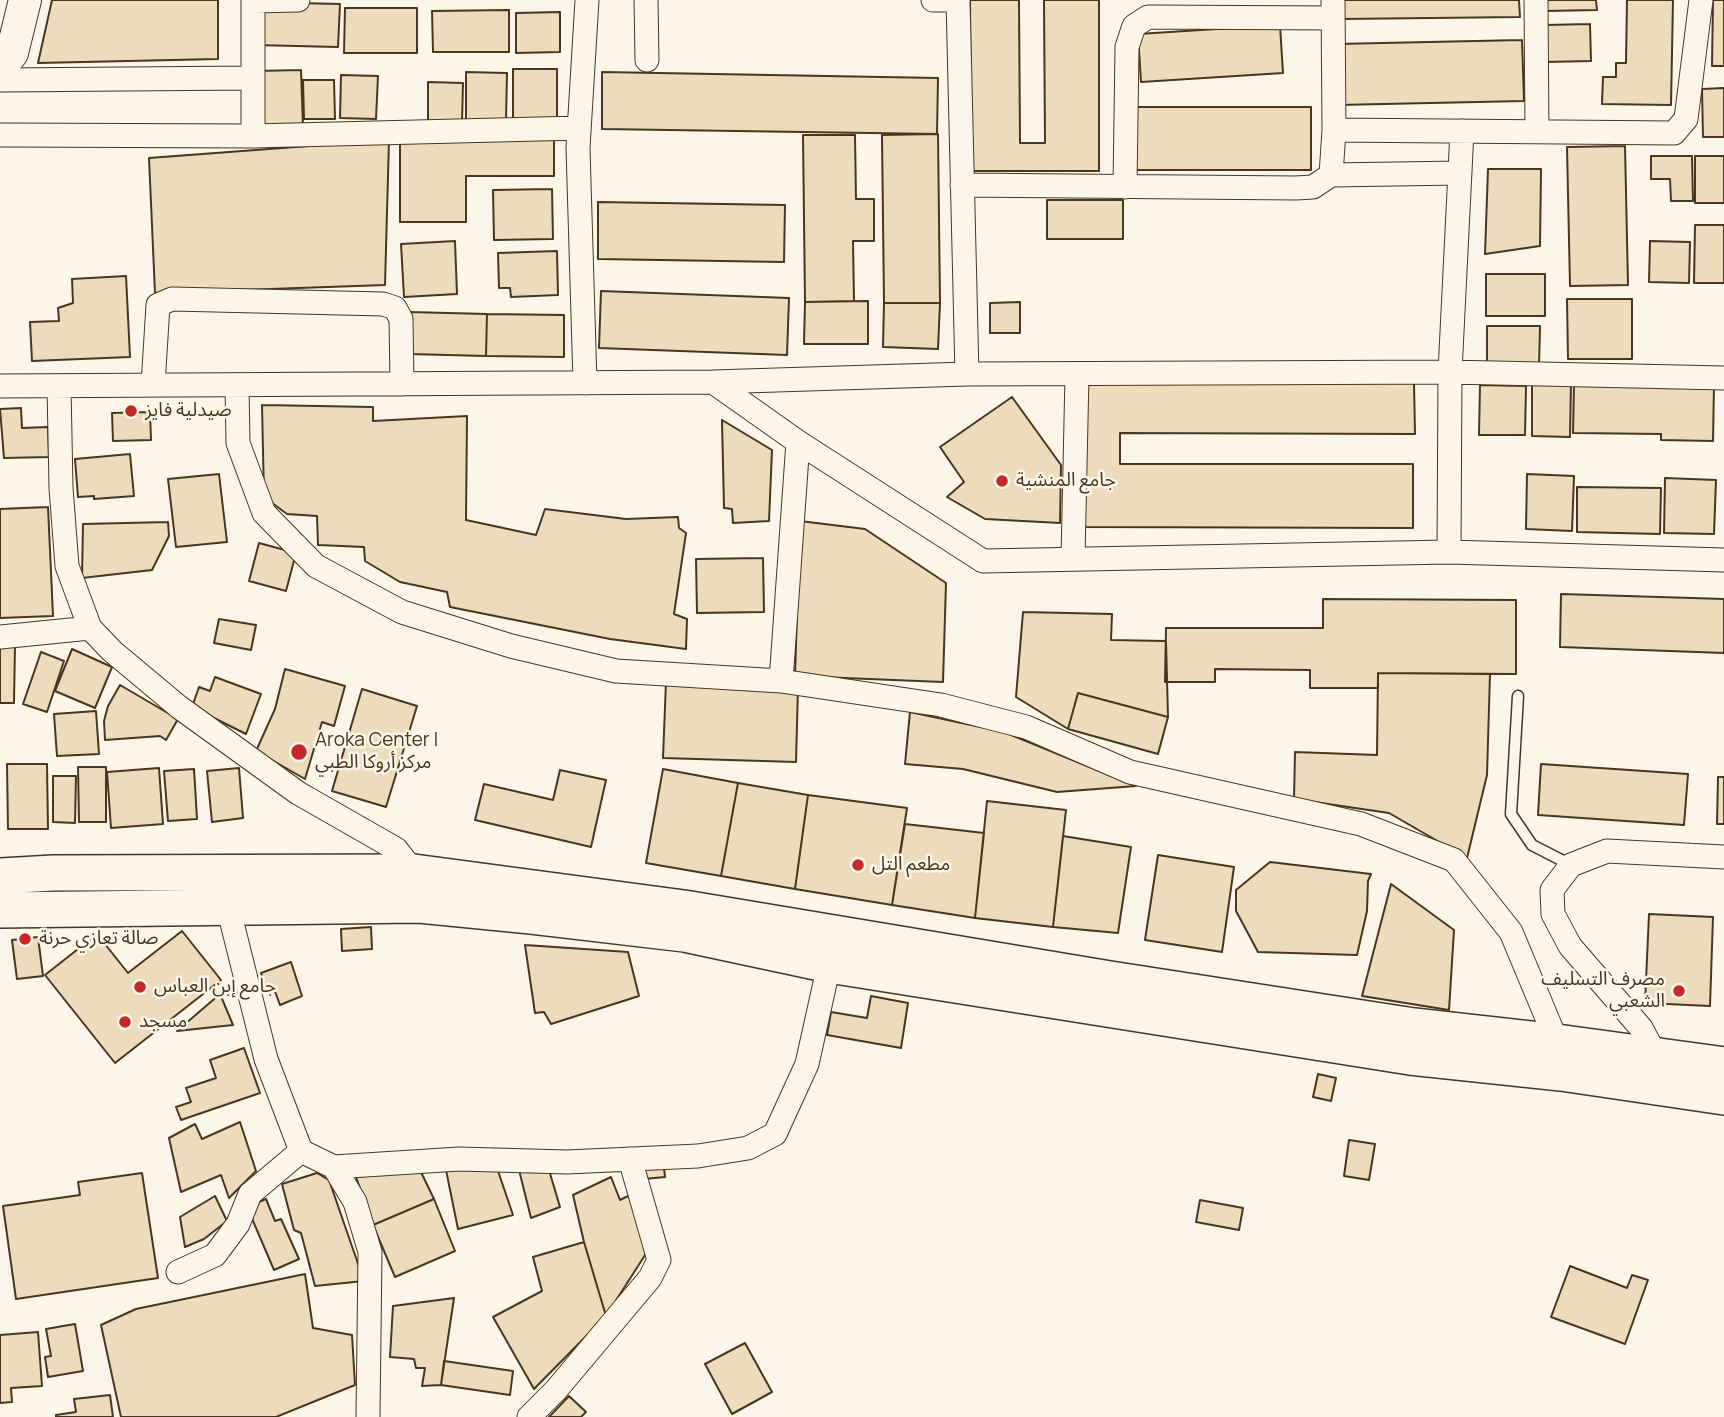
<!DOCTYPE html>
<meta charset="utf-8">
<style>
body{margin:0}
canvas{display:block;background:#fbf6e9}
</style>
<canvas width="1724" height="1417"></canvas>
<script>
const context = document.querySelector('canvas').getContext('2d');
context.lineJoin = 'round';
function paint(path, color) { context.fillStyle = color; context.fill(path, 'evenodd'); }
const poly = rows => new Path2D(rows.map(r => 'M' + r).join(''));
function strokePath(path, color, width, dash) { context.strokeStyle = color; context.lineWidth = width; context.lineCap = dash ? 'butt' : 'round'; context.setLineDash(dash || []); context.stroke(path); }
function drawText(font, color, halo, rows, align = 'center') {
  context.font = font + ' Manrope,"Noto Sans Arabic",sans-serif'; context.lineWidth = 5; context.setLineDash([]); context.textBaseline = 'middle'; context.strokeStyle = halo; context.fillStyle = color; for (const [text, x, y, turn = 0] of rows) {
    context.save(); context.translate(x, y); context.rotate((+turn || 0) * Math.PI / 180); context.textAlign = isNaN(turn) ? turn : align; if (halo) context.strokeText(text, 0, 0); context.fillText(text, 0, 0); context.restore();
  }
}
const building = poly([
 [52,0,218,0,218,59,38,63,52,0],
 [970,0,1019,0,1020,143,1045,143,1044,0,1099,0,1099,171,971,171,970,0],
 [1340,0,1519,0,1520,17,1341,19,1340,0],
 [1544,0,1596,0,1597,10,1545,11,1544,0],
 [1627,0,1673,0,1671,105,1602,104,1603,77,1616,77,1616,63,1626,63,1627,0],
 [1713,0,1724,0,1724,66,1712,66,1713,0],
 [255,2,340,4,338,47,254,45,255,2],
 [345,8,417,8,417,53,344,53,345,8],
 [509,10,509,52,433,52,432,11,509,10],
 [560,12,560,52,516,53,516,13,560,12],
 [1590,24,1591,61,1545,62,1544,25,1590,24],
 [1280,25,1283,73,1141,82,1138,34,1280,25],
 [1522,40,1524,101,1337,105,1336,44,1522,40],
 [513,69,557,69,557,121,513,121,513,69],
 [301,70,303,126,258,128,256,71,301,70],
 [466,72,507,73,506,121,466,120,466,72],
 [602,72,938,78,937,134,602,129,602,72],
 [341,75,378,76,376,119,340,118,341,75],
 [303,80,334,80,335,119,304,119,303,80],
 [428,82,463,83,462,123,428,122,428,82],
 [1724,88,1724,137,1703,137,1702,89,1724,88],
 [1132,107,1311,107,1311,170,1132,170,1132,107],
 [938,134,940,303,884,303,882,135,938,134],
 [803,135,855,135,856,199,874,199,874,241,853,241,854,301,805,302,803,135],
 [400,137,554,137,554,176,466,176,466,222,400,222,400,137],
 [389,140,385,285,155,293,149,158,389,140],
 [1625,146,1628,285,1570,286,1567,147,1625,146],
 [1651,156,1692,156,1693,201,1671,201,1670,179,1651,179,1651,156],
 [1695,156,1724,156,1724,203,1695,203,1695,156],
 [1488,169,1541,169,1540,246,1485,254,1488,169],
 [552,189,553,239,494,240,493,190,552,189],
 [1047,200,1123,200,1123,239,1047,239,1047,200],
 [598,202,785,205,784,262,598,259,598,202],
 [1695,225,1724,225,1724,283,1694,283,1695,225],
 [455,241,457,294,404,297,401,244,455,241],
 [1650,241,1690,242,1689,283,1649,282,1650,241],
 [557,251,558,295,511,297,510,288,499,288,498,253,557,251],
 [1486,274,1545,274,1545,316,1486,316,1486,274],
 [126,276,130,357,32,361,30,322,59,321,58,308,73,303,72,279,126,276],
 [601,291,789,298,787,355,599,348,601,291],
 [1567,299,1632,299,1632,359,1568,359,1567,299],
 [868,301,868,344,804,344,805,302,868,301],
 [1020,302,1020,333,990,333,990,303,1020,302],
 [884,303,940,303,938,349,883,347,884,303],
 [409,312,487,314,486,356,409,354,409,312],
 [487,314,564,315,564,357,486,356,487,314],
 [1487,326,1540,326,1539,368,1487,368,1487,326],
 [1079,381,1414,382,1415,434,1120,433,1120,464,1413,464,1413,528,1080,527,1079,381],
 [1532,382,1571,383,1570,437,1532,436,1532,382],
 [1574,383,1714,385,1713,441,1661,440,1661,434,1573,433,1574,383],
 [1480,385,1526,386,1525,435,1479,435,1480,385],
 [1012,397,1061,465,1060,523,985,519,947,497,964,482,940,447,1012,397],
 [262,405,373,407,373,421,467,416,466,520,536,535,545,509,626,519,678,517,679,528,686,533,674,614,687,619,686,649,610,639,450,607,447,592,400,582,365,561,364,547,318,545,317,516,287,514,264,497,262,405],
 [21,408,22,428,48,427,49,457,4,458,0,409,21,408],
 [150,412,151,440,113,441,112,413,150,412],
 [722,420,772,450,769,521,733,523,732,509,724,508,722,420],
 [130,454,134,496,94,499,94,496,78,497,75,459,130,454],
 [219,474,227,542,176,547,168,479,219,474],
 [1527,474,1574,476,1572,531,1526,529,1527,474],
 [1665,478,1716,480,1714,534,1664,533,1665,478],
 [1577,487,1661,488,1660,534,1577,532,1577,487],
 [48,507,53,616,0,618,0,509,48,507],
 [800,521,865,529,946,583,943,682,795,676,800,521],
 [168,522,169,536,152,570,82,578,83,524,168,522],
 [259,543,296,553,286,591,249,581,259,543],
 [763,558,764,612,697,613,696,559,763,558],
 [1561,594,1724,599,1724,653,1560,647,1561,594],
 [1323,599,1516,600,1516,674,1378,673,1378,688,1310,688,1310,670,1215,669,1215,682,1165,682,1166,628,1323,628,1323,599],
 [1023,612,1112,614,1111,640,1166,641,1168,717,1078,693,1068,729,1016,697,1023,612],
 [219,619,256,625,251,650,214,643,219,619],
 [0,645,15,645,14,703,0,703,0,645],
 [72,649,112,667,95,708,55,691,72,649],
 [41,652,64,661,47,712,23,704,41,652],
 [285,669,345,686,334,726,322,722,305,779,256,751,275,709,285,669],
 [1378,673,1490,674,1487,775,1467,858,1389,813,1294,799,1295,752,1377,755,1378,673],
 [215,677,261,694,246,734,192,707,199,687,210,691,215,677],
 [666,681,798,687,796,762,663,758,666,681],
 [120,685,178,719,166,740,160,736,105,740,104,721,108,706,120,685],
 [362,689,417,706,386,807,332,791,362,689],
 [1078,693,1168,717,1158,754,1068,729,1078,693],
 [96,711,99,754,57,756,54,714,96,711],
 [910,712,1004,732,1136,786,1057,792,963,769,905,764,910,712],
 [7,764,47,764,48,829,8,829,7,764],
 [1541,764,1688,774,1684,825,1538,815,1541,764],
 [78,767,106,767,106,822,79,822,78,767],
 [159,768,163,824,111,828,107,772,159,768],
 [239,768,243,818,212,822,207,771,239,768],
 [194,769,197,819,168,821,164,771,194,769],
 [663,769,738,783,721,876,646,863,663,769],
 [560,770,606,780,591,847,475,820,484,784,553,800,560,770],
 [53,776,76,776,75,823,53,822,53,776],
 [1718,777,1724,777,1724,824,1717,824,1718,777],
 [738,783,808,795,795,889,721,876,738,783],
 [808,795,907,808,892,905,795,889,808,795],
 [987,801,1066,810,1053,927,975,918,987,801],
 [905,824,984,833,975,918,892,905,905,824],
 [1063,836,1131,847,1118,933,1053,927,1063,836],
 [1158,855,1234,867,1222,952,1145,940,1158,855],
 [1270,862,1371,874,1368,881,1367,911,1357,955,1258,952,1236,911,1236,890,1270,862],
 [1391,884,1454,930,1449,1010,1362,996,1391,884],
 [1649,914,1713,917,1710,1006,1645,1003,1649,914],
 [371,927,372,949,342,951,341,929,371,927],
 [182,931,221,980,115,1063,45,975,97,934,128,973,182,931],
 [38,937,43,976,17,979,12,940,38,937],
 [525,945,628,952,639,996,551,1024,544,1012,535,1013,525,945],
 [291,962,302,996,280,1005,273,986,266,988,261,973,291,962],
 [220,994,233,1025,177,1031,220,994],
 [871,996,908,1003,901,1048,827,1035,831,1012,867,1018,871,996],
 [244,1048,260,1093,181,1120,176,1107,191,1102,186,1088,216,1078,210,1060,244,1048],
 [1318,1074,1336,1078,1331,1101,1313,1097,1318,1074],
 [240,1122,256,1171,229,1198,221,1175,181,1192,169,1138,195,1124,202,1139,240,1122],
 [1349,1140,1375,1144,1369,1180,1344,1176,1349,1140],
 [663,1159,665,1177,644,1179,642,1161,663,1159],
 [497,1168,513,1215,458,1229,446,1170,497,1168],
 [420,1170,434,1199,373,1225,356,1177,420,1170],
 [519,1170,549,1170,560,1207,531,1218,519,1170],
 [142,1173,158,1278,16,1299,3,1206,80,1195,78,1182,142,1173],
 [317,1173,329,1180,364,1281,315,1286,301,1233,294,1230,282,1184,317,1173],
 [611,1177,620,1200,632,1194,647,1252,606,1316,584,1242,573,1195,611,1177],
 [215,1196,227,1221,204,1239,185,1247,180,1217,215,1196],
 [266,1199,275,1221,281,1219,299,1259,274,1270,247,1207,266,1199],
 [434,1199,455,1251,395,1277,373,1225,434,1199],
 [1200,1200,1243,1208,1239,1230,1196,1222,1200,1200],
 [584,1242,606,1316,534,1389,493,1317,542,1291,533,1257,584,1242],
 [1570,1266,1627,1288,1632,1275,1648,1280,1625,1344,1551,1317,1570,1266],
 [305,1274,313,1328,352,1335,355,1385,276,1417,121,1417,101,1325,136,1309,305,1274],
 [454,1298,441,1385,422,1386,425,1368,416,1368,414,1359,390,1357,393,1306,454,1298],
 [75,1324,83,1371,48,1377,45,1357,51,1356,46,1329,75,1324],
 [38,1332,42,1386,11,1388,12,1402,0,1403,0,1335,38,1332],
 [745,1343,772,1392,732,1414,705,1364,745,1343],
 [444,1361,513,1371,510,1395,441,1385,444,1361],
 [110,1395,113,1417,56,1417,56,1415,76,1412,74,1399,110,1395],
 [569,1396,586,1412,581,1417,549,1417,569,1396]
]);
paint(building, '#ecdcbc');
strokePath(building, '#4a3520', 2);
const lane = poly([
 [1518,696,1511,814,1532,845,1571,865]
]);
const street = poly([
 [253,0,253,136],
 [646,0,647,60],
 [933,0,958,0],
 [958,0,967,374],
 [1333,0,1334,130,1674,133,1686,119,1701,0],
 [1536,0,1537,132],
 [253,1,298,0],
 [0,80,251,78],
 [0,135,253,136,579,128],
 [1331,175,1334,130],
 [962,185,1296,188,1313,187,1331,175,1460,173],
 [1125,187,1127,47,1134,26,1148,17,1333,18],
 [713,382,967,374,1450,372,1724,378],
 [585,383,578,148,587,0],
 [153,385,158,305,172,299,383,304,395,308,401,319,402,384],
 [237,385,238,443,264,513,316,566,402,612,511,646,616,671,781,681,941,705,1026,727,1130,772,1361,824,1454,860,1511,932,1557,1042],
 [0,386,713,382,798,442,983,561,1449,552,1724,560],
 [59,386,61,488,67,566,90,628,112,651,179,707,298,793,396,849,414,872],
 [1449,552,1450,372,1462,131],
 [1073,558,1077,375],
 [0,637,90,628],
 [781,681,798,442],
 [228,907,266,1059,301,1151,334,1167,355,1202,370,1252,368,1417],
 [1656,1056,1641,1028,1570,946,1553,914,1552,890,1571,865,1607,851,1724,857],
 [334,1167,459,1159,567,1162,698,1156,748,1148,775,1134,807,1064,829,965],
 [178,1272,215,1255,238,1224,250,1194,301,1151],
 [529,1417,556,1390,650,1278,659,1260,630,1159]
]);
const secondary = poly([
 [0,68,12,53,25,0]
]);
const primary = poly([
 [0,876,53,873,414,872,684,908,1110,979,1414,1026,1557,1042,1724,1065],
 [0,910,419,905,531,916,684,934,829,965,1410,1057,1561,1073,1724,1097]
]);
strokePath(lane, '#4a3520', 13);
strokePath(street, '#4a3520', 25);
strokePath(secondary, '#4a3520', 34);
strokePath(primary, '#4a3520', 38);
strokePath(lane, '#fbf6e9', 10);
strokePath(street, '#fbf6e9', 23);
strokePath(secondary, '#fbf6e9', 32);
strokePath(primary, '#fbf6e9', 35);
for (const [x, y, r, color] of [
 [131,411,7,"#c62828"],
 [1002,481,7,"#c62828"],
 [299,752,9,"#c62828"],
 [858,865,7,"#c62828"],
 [25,939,7,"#c62828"],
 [140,987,7,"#c62828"],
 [1679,991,7,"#c62828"],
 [125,1022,7,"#c62828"]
]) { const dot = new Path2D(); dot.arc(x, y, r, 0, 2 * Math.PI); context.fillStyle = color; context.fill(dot); strokePath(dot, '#fbf6e9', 2.5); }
drawText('19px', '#4a3520', '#fbf6e9', [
 ["صيدلية فايز",145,411],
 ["جامع المنشية",1016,481],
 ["Aroka Center |",315,741],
 ["مركز أروكا الطبي",315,763],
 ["مطعم التل",872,865],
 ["صالة تعازي حرنة",39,939],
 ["مصرف التسليف",1665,980,"right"],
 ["الشعبي",1665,1002,"right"],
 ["جامع إبن العباس",154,987],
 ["مسجد",139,1022]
], 'left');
</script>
